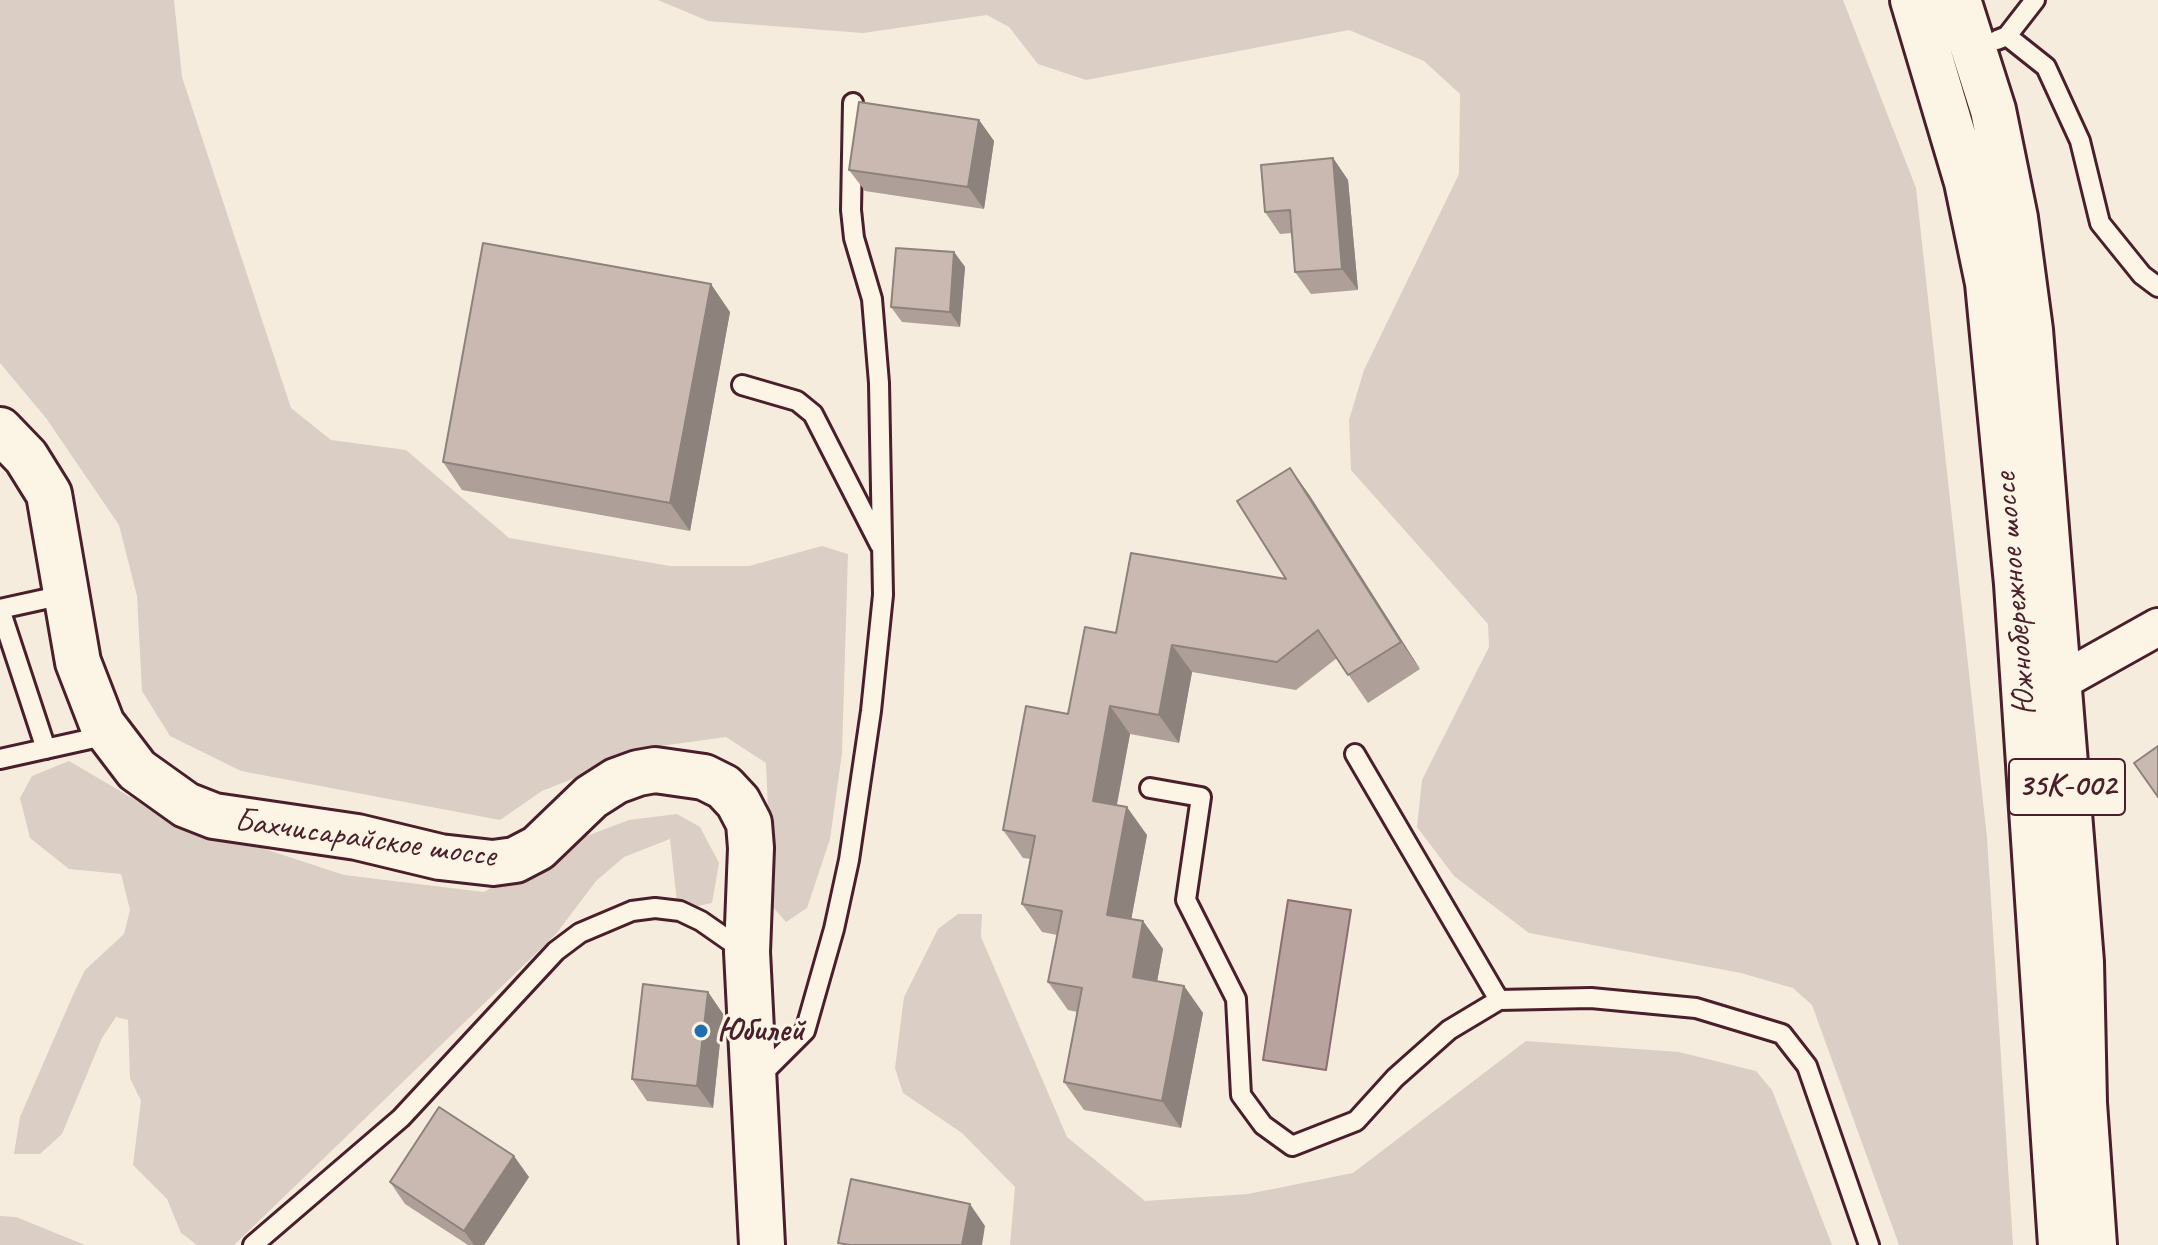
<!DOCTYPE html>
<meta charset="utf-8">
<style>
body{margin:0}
canvas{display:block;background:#f5ecde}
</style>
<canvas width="2158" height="1245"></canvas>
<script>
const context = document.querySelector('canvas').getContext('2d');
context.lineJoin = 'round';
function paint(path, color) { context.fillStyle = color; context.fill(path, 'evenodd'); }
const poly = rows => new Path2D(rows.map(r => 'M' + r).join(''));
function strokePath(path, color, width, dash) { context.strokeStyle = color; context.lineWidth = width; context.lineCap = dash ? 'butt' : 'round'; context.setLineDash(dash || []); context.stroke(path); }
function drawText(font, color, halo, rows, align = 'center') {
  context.font = font + ' Caveat,sans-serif'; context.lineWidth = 6; context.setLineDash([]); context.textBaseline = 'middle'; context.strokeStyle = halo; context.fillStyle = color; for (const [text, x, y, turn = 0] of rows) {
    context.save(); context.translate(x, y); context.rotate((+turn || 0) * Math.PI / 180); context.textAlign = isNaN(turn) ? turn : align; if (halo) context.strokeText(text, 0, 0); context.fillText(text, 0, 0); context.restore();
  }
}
paint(poly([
 [0,0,174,0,182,77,291,408,331,440,406,450,509,538,670,566,749,566,822,546,848,554,842,753,830,839,807,908,786,922,772,906,766,763,726,737,653,747,542,791,500,820,241,771,170,736,142,691,137,596,119,525,46,418,0,363],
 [658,0,1843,0,1916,188,1987,838,2013,1245,1899,1245,1812,1005,1793,988,1741,973,1529,933,1454,876,1417,827,1422,780,1489,647,1488,624,1351,470,1349,420,1364,370,1459,174,1460,94,1424,61,1349,30,1086,80,1038,64,1009,27,987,15,863,33,708,21],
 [69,761,161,815,344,875,484,892,568,843,629,820,677,814,700,827,719,863,712,903,688,908,677,902,670,839,624,857,596,881,556,934,234,1245,197,1245,181,1233,167,1199,133,1165,141,1101,130,1078,128,1020,116,1017,102,1038,62,1134,40,1154,14,1154,20,1117,73,995,85,970,124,934,130,910,121,874,69,869,30,838,20,798,32,776],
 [958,914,982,914,981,937,1067,1137,1145,1201,1248,1194,1353,1173,1526,1041,1679,1052,1756,1071,1772,1090,1832,1245,1010,1245,1015,1187,962,1133,903,1093,895,1068,904,997,938,929],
 [0,1216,16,1217,85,1245,0,1245]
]), '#dbcec4');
const water = poly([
 [1288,900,1351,910,1326,1070,1263,1060,1288,900]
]);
paint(water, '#b8a39e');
strokePath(water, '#8c6e70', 2);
const lane = poly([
 [2007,36,2046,67,2080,141,2100,223,2142,275,2158,287],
 [1997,40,2007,36,2035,0],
 [742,385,797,401,813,414,880,545],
 [0,609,46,749],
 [0,609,68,594],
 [1355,754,1499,1000],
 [0,759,108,735],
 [1150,788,1201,797,1186,900,1236,999,1241,1095,1263,1125,1292,1146,1356,1121,1395,1078,1449,1030,1499,1000,1591,998,1696,1008,1782,1034,1807,1066,1869,1245],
 [758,1078,805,1031,834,929,849,860,871,711,883,595,879,383,872,299,854,238,851,210,853,103],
 [253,1245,401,1118,556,951,580,933,632,911,655,908,680,911,701,921,744,951]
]);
const street = poly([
 [2058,683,2158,627]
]);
const secondary = poly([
 [0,430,26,457,49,494,78,662,102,724,137,770,186,805,214,816,357,837,440,857,493,863,515,860,538,848,591,797,616,781,638,773,655,770,704,777,724,787,738,802,749,823,751,848,747,952,762,1245]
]);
const highway = poly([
 [1913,0,1967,182,1988,283,2017,584,2061,1245],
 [1958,0,1993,110,2015,218,2030,330,2081,962,2084,1103,2094,1245]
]);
strokePath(lane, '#4a1f2b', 24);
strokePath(street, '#4a1f2b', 42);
strokePath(secondary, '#4a1f2b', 50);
strokePath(highway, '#4a1f2b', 50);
strokePath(lane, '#fcf5e5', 18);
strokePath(street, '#fcf5e5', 36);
strokePath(secondary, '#fcf5e5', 44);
strokePath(highway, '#fcf5e5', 44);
paint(poly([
 [979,120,994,141,984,209,865,191,849,170],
 [1333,158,1348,180,1358,290,1311,294,1295,272,1292,233,1280,234,1265,212],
 [954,252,965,267,960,327,902,322,891,307],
 [730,312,690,531,462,490,443,462],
 [1290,468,1310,496,1420,669,1368,703,1337,658,1296,690,1192,672,1179,743,1130,734,1117,805,1147,835,1131,919,1143,921,1163,949,1157,981,1184,986,1203,1013,1181,1128,1084,1110,1064,1082,1077,1012,1068,1010,1048,982,1057,935,1042,932,1022,904,1031,859,1023,858,1003,830,1068,714,1116,633,1286,579],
 [708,992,723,1014,713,1108,647,1101,632,1079],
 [529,1177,484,1245,468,1245,405,1204,390,1182]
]), '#ae9f98');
paint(poly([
 [979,120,994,141,984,209,968,187],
 [1333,158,1348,180,1358,290,1342,269],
 [954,252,965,267,960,327,950,312],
 [711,284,730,312,690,531,670,503],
 [1290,468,1310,496,1420,669,1401,642],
 [1172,645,1192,672,1179,743,1159,715],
 [1110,706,1130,734,1112,829,1093,801],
 [1127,807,1147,835,1127,942,1107,915],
 [1143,921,1163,949,1153,1004,1133,977],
 [1184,986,1203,1013,1181,1128,1162,1101],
 [708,992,723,1014,713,1108,697,1086],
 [514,1156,529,1177,484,1245,474,1245,464,1231],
 [970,1204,985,1226,982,1245,962,1245]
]), '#8d827c');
const building = poly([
 [859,102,979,120,968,187,849,170,859,102],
 [1333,158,1342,269,1295,272,1290,210,1265,212,1261,165,1333,158],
 [483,243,711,284,670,503,443,462,483,243],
 [896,248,954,252,950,312,891,307,896,248],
 [1290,468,1401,642,1348,675,1318,630,1277,662,1172,645,1159,715,1110,706,1093,801,1127,807,1107,915,1143,921,1133,977,1184,986,1162,1101,1064,1082,1082,988,1048,982,1062,911,1022,904,1035,836,1003,830,1026,706,1068,714,1085,627,1116,633,1131,553,1286,579,1237,501,1290,468],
 [2158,746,2158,797,2134,763,2158,746],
 [643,984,708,992,697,1086,632,1079,643,984],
 [439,1107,514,1156,464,1231,390,1182,439,1107],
 [851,1179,970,1204,962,1245,850,1245,838,1243,851,1179]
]);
paint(building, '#cab9b1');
strokePath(building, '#8d827c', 2);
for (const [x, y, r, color] of [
 [701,1031,8,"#1f6fb2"]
]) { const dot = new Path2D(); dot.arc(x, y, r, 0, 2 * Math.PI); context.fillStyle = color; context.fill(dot); strokePath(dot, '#fcf5e5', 3); }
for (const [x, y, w] of [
 [2067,787,116]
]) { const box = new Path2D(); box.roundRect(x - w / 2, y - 28, w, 56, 6); context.fillStyle = '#fcf5e5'; context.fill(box); strokePath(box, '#4a1f2b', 2); }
drawText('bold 32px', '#4a1f2b', null, [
 ["35К-002",2067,787]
]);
drawText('34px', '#4a1f2b', '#fcf5e5', [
 ["Южнобережное шоссе",2016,594,-95],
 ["Бахчисарайское шоссе",365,839,8]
]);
drawText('bold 34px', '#4a1f2b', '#fcf5e5', [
 ["Юбилей",717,1031]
], 'left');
</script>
